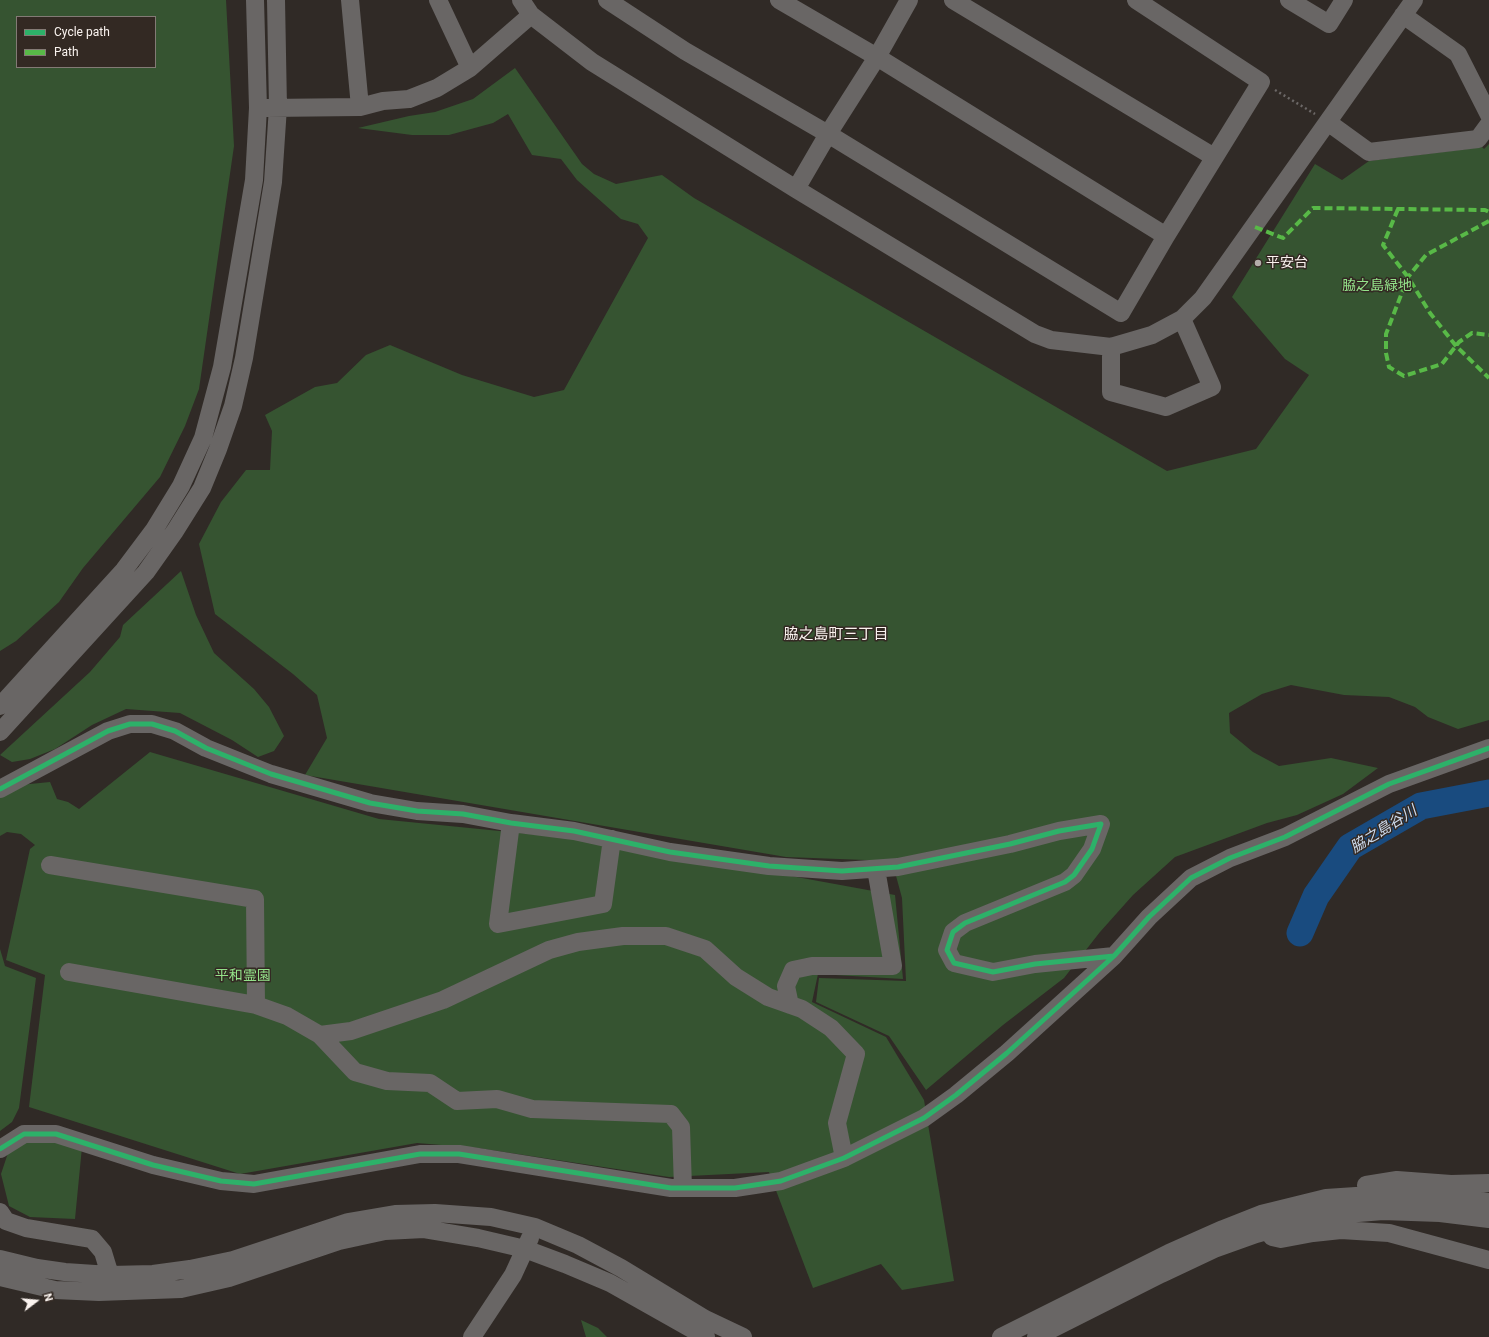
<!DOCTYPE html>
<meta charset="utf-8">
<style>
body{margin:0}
#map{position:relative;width:1489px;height:1337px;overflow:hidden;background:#302a26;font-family:Roboto,sans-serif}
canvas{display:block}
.legend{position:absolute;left:16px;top:16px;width:140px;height:52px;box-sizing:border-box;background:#332923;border:1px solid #837a75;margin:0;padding:5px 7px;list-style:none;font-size:12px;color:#faf3ef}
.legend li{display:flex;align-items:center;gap:8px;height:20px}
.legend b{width:20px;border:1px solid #837a75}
.north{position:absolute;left:16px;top:1281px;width:40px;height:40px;-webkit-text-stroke:3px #332923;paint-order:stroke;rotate:74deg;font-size:11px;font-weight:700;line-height:16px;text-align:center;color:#faf3ef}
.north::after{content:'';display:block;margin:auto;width:14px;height:18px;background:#faf3ef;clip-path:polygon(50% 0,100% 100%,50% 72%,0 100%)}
</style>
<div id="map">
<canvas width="1489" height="1337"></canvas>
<ul class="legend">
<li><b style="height:5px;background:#2db169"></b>Cycle path</li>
<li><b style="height:5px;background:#58b947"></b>Path</li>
</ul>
<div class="north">N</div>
</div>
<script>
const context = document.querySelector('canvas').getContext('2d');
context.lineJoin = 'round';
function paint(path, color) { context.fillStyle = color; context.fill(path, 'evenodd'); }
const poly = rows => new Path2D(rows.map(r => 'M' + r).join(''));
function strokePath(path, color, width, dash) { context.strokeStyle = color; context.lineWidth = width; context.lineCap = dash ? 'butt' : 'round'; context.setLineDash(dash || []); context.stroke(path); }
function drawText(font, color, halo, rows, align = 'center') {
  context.font = font + ' Roboto,"Noto Sans JP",sans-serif'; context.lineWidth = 3; context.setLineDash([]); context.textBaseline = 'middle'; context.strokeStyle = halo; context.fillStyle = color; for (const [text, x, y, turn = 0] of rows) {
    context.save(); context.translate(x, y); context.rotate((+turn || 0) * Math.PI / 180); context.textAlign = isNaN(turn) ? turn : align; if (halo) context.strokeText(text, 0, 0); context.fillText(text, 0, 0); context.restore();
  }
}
paint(poly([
 [0,0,226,0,234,146,199,389,185,426,160,477,83,568,59,602,16,641,0,651],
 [17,17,155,17,155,67,17,67],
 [515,68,582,164,594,174,616,184,662,175,694,198,1167,471,1256,449,1309,375,1285,359,1232,297,1315,164,1342,180,1369,161,1482,147,1484,149,1489,144,1489,720,1458,729,1428,717,1415,707,1389,697,1344,695,1291,685,1262,694,1229,713,1230,733,1253,752,1279,766,1331,758,1378,768,1343,794,1297,815,1267,823,1175,857,1133,895,1100,932,1064,978,1003,1025,926,1090,889,1036,816,1002,819,978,906,981,902,898,892,861,786,857,305,775,327,738,317,695,293,674,215,614,199,544,221,502,246,470,270,470,272,431,265,415,315,387,337,383,366,355,390,345,462,375,534,397,564,390,648,238,638,224,621,219,577,180,561,159,532,155,508,114,493,123,449,135,412,135,358,128,409,116,435,112,473,99],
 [181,571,196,615,214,653,254,689,269,707,284,736,274,751,258,757,232,740,180,713,126,709,92,725,55,749,30,759,12,762,0,755,90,672,120,637,123,625],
 [150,752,379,819,600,841,895,895,903,979,818,974,812,1002,886,1037,924,1100,954,1281,902,1290,881,1264,813,1288,769,1172,669,1177,478,1148,417,1143,240,1174,29,1107,45,975,6,960,30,849,35,845,21,834,7,832,0,836,0,793,20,785,50,782,57,799,68,802,79,809],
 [0,949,5,966,36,978,19,1108,12,1122,0,1131],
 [56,1138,82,1147,75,1219,30,1217,9,1206,1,1174,8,1153,24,1140],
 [581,1320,598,1328,607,1337,586,1337]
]), '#365431');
strokePath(poly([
 [1300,933,1316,896,1350,847,1421,806,1489,793]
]), '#194b7f', 27);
strokePath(poly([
 [1275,90,1315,114]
]), '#6c6867', 2.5, [2, 3]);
strokePath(poly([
 [350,0,360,107],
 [438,0,470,68],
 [521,0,531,15,592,62,796,189,1035,334,1051,340,1111,347,1152,335,1182,319,1203,298,1414,0],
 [607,0,685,51,828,134,1121,313,1166,236,1261,82,1136,0],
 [779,0,877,57,1166,236],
 [953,0,1214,157],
 [1289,0,1329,24,1344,0],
 [1403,15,1458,54,1489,115],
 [267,108,360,107,383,101,409,99,437,88,470,68,531,15],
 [1329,123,1369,152,1478,139,1489,124],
 [796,189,828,134,877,57,909,0],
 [1111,347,1111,392,1166,407,1212,387,1182,319],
 [0,706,124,570,154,530,181,486,203,438,222,367,254,180,258,108,255,0],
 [0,732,146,572,175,531,202,488,218,449,233,406,244,358,273,182,278,107,276,0],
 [0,789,108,731,130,724,152,724,175,731,206,748,271,774,370,803,417,811,463,814,511,823,574,831,670,852,769,866,842,871,898,867,1010,844,1059,831,1101,824,1092,849,1074,875,1065,882,965,923,953,932,947,950,954,963,993,972,1035,964,1114,956],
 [511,823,498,924,603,904,612,839],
 [50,865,255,899,256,1005],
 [69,972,256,1005,287,1016,320,1035,351,1031,443,1000,549,950,578,942,623,936,666,936,705,949,736,977,768,997,802,1009,831,1028,856,1054,837,1123,844,1158],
 [790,1005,786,986,793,970,812,966,893,966,876,869],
 [320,1035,355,1072,387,1081,430,1083,457,1101,497,1099,532,1109,671,1114,681,1127,683,1188],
 [0,1149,24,1134,56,1134,153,1165,221,1181,254,1184,420,1154,459,1154,671,1188,735,1188,781,1181,844,1158,924,1118,956,1095,1007,1053,1114,956,1149,917,1191,878,1230,858,1285,837,1389,784,1489,748],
 [1366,1185,1397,1180,1451,1184,1489,1183],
 [0,1212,6,1221,26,1228,92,1239,103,1252,110,1275],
 [1272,1237,1281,1239,1313,1233,1341,1230,1389,1233,1489,1260],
 [0,1259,37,1268,65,1272,110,1275,153,1274,190,1269,233,1260,348,1222,395,1214,435,1213,491,1217,535,1227,578,1245,621,1268,705,1319,743,1337],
 [0,1277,55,1290,99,1292,181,1289,229,1278,339,1241,385,1231,424,1229,478,1238,525,1249,565,1264,610,1283,706,1337],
 [472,1337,513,1275,530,1238],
 [1001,1337,1169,1253,1223,1229,1261,1214,1326,1198,1386,1194,1446,1196,1489,1202],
 [1036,1337,1161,1274,1214,1249,1256,1234,1321,1216,1383,1211,1440,1213,1489,1219]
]), '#696665', 18);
strokePath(poly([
 [1398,209,1383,245,1408,277,1430,313,1456,346,1489,378],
 [1489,221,1426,255,1408,277,1386,334,1386,353,1389,367,1404,376,1442,364,1459,342,1472,333,1489,335],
 [1255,227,1283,238,1313,208,1485,210,1489,212]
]), '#58b947', 4, [8, 4]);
strokePath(poly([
 [0,789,108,731,130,724,152,724,175,731,206,748,271,774,370,803,417,811,463,814,511,823,574,831,670,852,769,866,842,871,898,867,1010,844,1059,831,1101,824,1092,849,1074,875,1065,882,965,923,953,932,947,950,954,963,993,972,1035,964,1114,956],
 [0,1149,24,1134,56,1134,153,1165,221,1181,254,1184,420,1154,459,1154,671,1188,735,1188,781,1181,844,1158,924,1118,956,1095,1007,1053,1114,956,1149,917,1191,878,1230,858,1285,837,1389,784,1489,748]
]), '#2db169', 5);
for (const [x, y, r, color] of [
 [1258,263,4,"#b3ada9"]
]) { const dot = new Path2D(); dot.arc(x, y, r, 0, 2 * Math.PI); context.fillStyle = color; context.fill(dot); strokePath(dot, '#332923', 1.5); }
drawText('14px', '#faf3ef', '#332923', [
 ["平安台",1266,263]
], 'left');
drawText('14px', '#94e28a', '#332923', [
 ["脇之島緑地",1377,286],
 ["平和霊園",243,976]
]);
drawText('15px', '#faf3ef', '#332923', [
 ["脇之島町三丁目",836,635]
]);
drawText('italic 15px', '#cddbed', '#332923', [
 ["脇之島谷川",1384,830,-32]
]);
</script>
